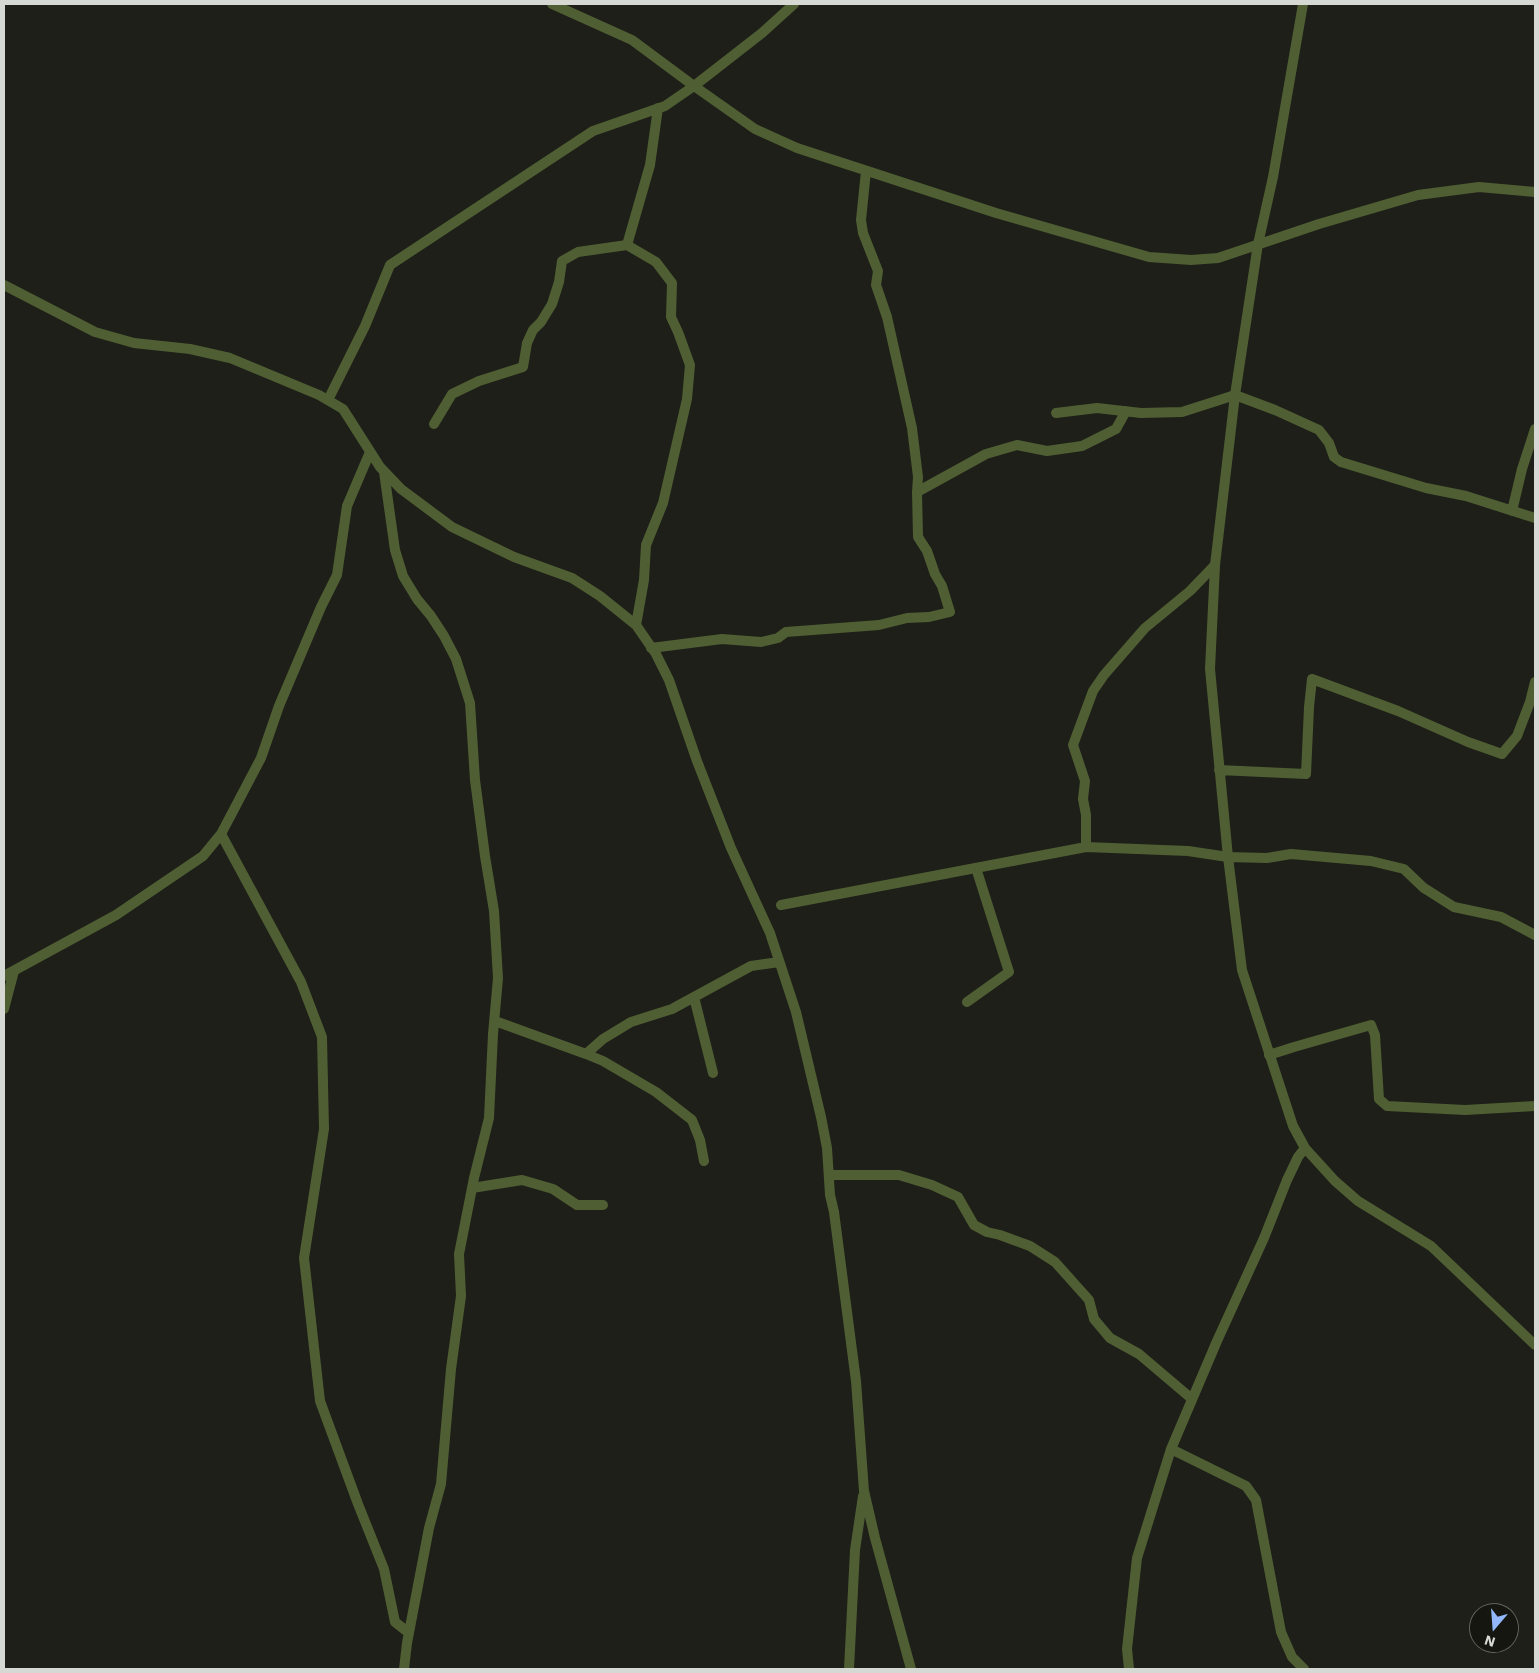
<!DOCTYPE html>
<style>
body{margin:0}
#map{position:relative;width:1539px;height:1673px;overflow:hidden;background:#1d1f18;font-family:"Work Sans",sans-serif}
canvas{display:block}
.frame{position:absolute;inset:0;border:5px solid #d6d8d3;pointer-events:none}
.north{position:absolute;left:1469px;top:1603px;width:50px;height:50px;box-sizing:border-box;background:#14160f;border:1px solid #62645d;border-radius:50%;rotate:198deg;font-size:14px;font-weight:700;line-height:20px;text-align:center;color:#d6d8d3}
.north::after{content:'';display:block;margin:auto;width:18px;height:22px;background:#93b7fd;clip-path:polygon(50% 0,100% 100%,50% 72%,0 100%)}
</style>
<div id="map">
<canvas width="1539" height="1673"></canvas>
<div class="frame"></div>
<div class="north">N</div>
</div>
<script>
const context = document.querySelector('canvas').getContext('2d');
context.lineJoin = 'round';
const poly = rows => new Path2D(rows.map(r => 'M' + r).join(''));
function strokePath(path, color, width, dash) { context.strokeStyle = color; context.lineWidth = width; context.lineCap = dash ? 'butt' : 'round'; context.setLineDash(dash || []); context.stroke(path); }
strokePath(poly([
 [552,4,632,40,694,86,755,129,797,148,996,213,1149,257,1191,260,1218,258,1319,224,1418,195,1479,187,1535,192],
 [1303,4,1273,177,1258,244,1235,395,1215,565,1210,669,1228,857,1242,970,1293,1126,1305,1148,1335,1181,1358,1201,1431,1246,1535,1345],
 [627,245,656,262,672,283,671,317,678,332,690,365,687,399,663,503,646,545,644,580,636,625],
 [4,285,95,332,134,343,190,349,230,358,319,395,343,409,380,467,401,489,452,527,514,557,572,578,600,596,636,625,656,654,669,680,697,761,731,848,770,933,796,1012,821,1117,827,1148,830,1195,834,1212,856,1381,864,1491,875,1538,911,1669],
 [328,400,365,326,390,265,593,131,665,106,694,86,762,33,794,4],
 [1056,413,1097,408,1141,413,1182,412,1235,395,1275,410,1319,430,1329,443,1334,457,1341,462,1426,488,1466,496,1535,518],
 [434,424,452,394,479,381,523,367,527,343,533,330,541,322,552,304,559,282,562,261,578,252,627,245,650,165,658,108],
 [384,472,395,550,403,576,417,599,431,616,444,636,456,659,470,703,475,780,485,856,494,911,498,978,493,1034,489,1118,474,1178,459,1254,461,1296,451,1369,441,1484,429,1528,407,1643,404,1669],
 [917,492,986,454,1017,445,1047,451,1082,446,1116,429,1126,411],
 [1512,511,1522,469,1535,429],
 [651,648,722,639,761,642,778,638,786,632,879,625,907,618,929,617,950,612,942,586,935,574,927,551,918,537,917,492,918,477,912,428,887,317,876,285,878,271,863,233,861,220,866,171],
 [1219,770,1306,774,1309,707,1312,679,1398,711,1468,742,1502,754,1517,736,1530,702,1535,682],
 [221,834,301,982,322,1037,324,1129,304,1258,320,1401,358,1504,384,1569,395,1622,409,1633],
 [1086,847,1086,815,1083,799,1085,781,1073,745,1093,691,1104,675,1145,628,1190,591,1215,565],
 [781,905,1086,847,1188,851,1228,857,1267,858,1291,854,1371,861,1404,869,1424,888,1454,907,1501,917,1535,935],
 [4,976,116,915,203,856,221,834,261,758,279,706,321,607,337,575,347,506,370,452],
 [694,997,713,1073],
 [967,1002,1009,972,976,868],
 [4,1009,14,971],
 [495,1021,586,1054,603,1039,631,1022,672,1009,751,966,779,962],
 [586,1054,603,1061,656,1092,692,1120,700,1140,704,1161],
 [1269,1055,1294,1047,1371,1025,1375,1035,1379,1099,1387,1106,1465,1110,1535,1106],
 [829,1175,899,1175,932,1185,958,1197,974,1225,987,1232,1000,1235,1030,1246,1055,1262,1089,1300,1094,1319,1110,1338,1139,1354,1192,1399],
 [472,1188,522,1180,553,1189,577,1205,603,1205],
 [1171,1449,1246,1486,1256,1500,1281,1632,1292,1657,1304,1669],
 [849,1669,855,1550,863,1496],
 [1129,1669,1127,1649,1137,1558,1171,1449,1217,1341,1264,1238,1287,1180,1298,1157,1305,1148]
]), '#505e33', 10);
</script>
